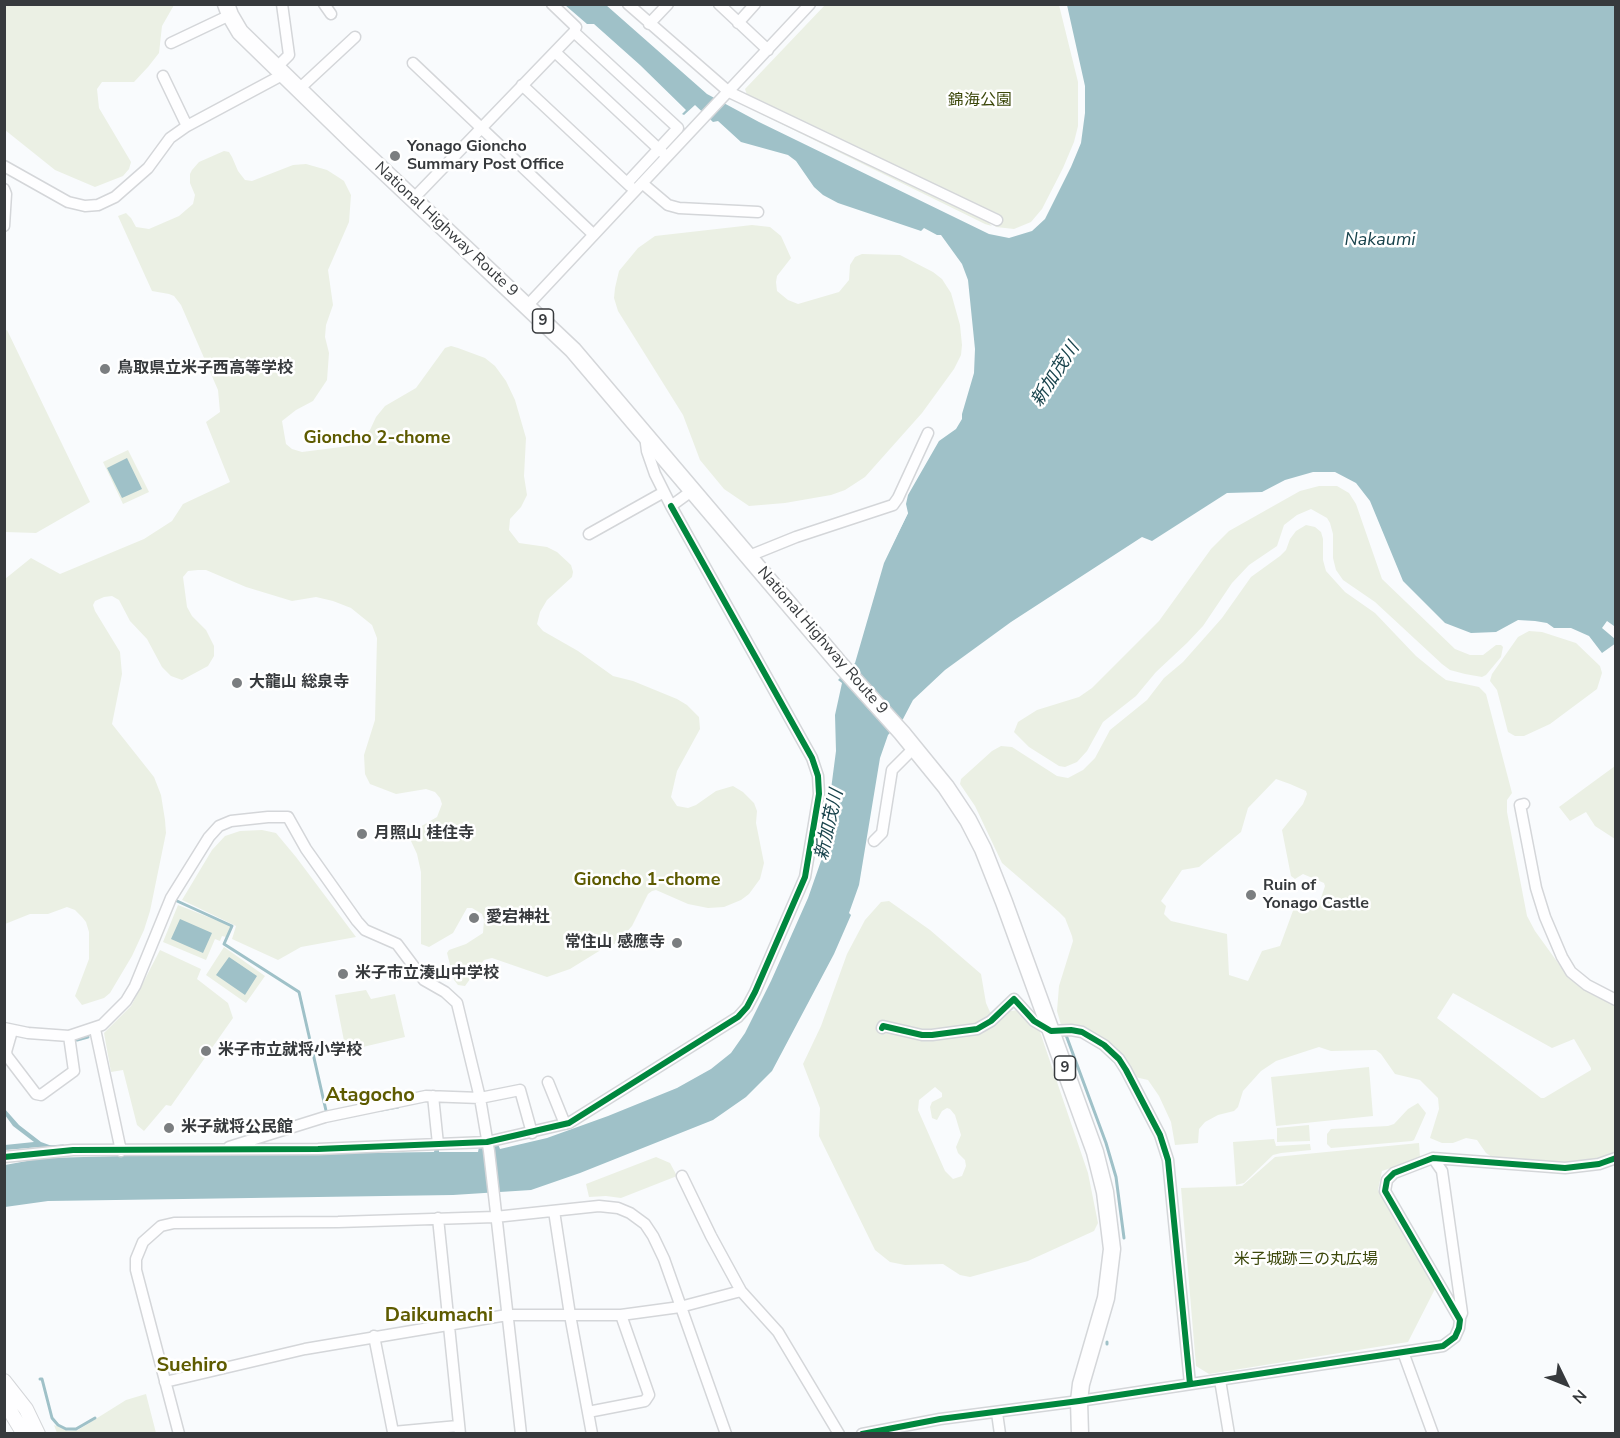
<!DOCTYPE html>
<meta charset="utf-8">
<style>
body{margin:0}
#map{position:relative;width:1620px;height:1438px;overflow:hidden;background:#f9fbfd;font-family:"Nunito Sans",sans-serif}
canvas{display:block}
.frame{position:absolute;inset:0;border:6px solid #373a3d;pointer-events:none}
.north{position:absolute;left:1536px;top:1354px;width:60px;height:60px;-webkit-text-stroke:4px #fff;paint-order:stroke;rotate:133deg;font-size:16px;font-weight:700;line-height:24px;text-align:center;color:#373a3d}
.north::after{content:'';display:block;margin:auto;width:21px;height:27px;background:#373a3d;clip-path:polygon(50% 0,100% 100%,50% 72%,0 100%)}
</style>
<div id="map">
<canvas width="1620" height="1438"></canvas>
<div class="frame"></div>
<div class="north">N</div>
</div>
<script>
const context = document.querySelector('canvas').getContext('2d');
context.lineJoin = 'round';
function paint(path, color) { context.fillStyle = color; context.fill(path, 'evenodd'); }
const poly = rows => new Path2D(rows.map(r => 'M' + r).join(''));
function strokePath(path, color, width, dash) { context.strokeStyle = color; context.lineWidth = width; context.lineCap = dash ? 'butt' : 'round'; context.setLineDash(dash || []); context.stroke(path); }
function drawText(font, color, halo, rows, align = 'center') {
  context.font = font + ' "Nunito Sans","Noto Sans JP",sans-serif'; context.lineWidth = 5; context.setLineDash([]); context.textBaseline = 'middle'; context.strokeStyle = halo; context.fillStyle = color; for (const [text, x, y, turn = 0] of rows) {
    context.save(); context.translate(x, y); context.rotate((+turn || 0) * Math.PI / 180); context.textAlign = isNaN(turn) ? turn : align; if (halo) context.strokeText(text, 0, 0); context.fillText(text, 0, 0); context.restore();
  }
}
paint(poly([
 [4,5,174,5,162,26,159,53,148,67,134,82,102,82,97,89,99,108,131,162,129,169,123,176,95,187,55,170,5,130],
 [825,5,1059,5,1078,82,1078,126,1074,142,1063,168,1042,209,1031,222,1014,229,996,227,993,224,997,213,985,211,747,95,745,89],
 [740,102,987,221,992,226,985,224,759,113],
 [224,151,229,152,232,157,238,171,245,180,252,181,293,165,306,164,327,170,338,177,344,181,351,195,349,222,328,270,333,305,326,325,325,337,329,353,327,380,313,401,296,410,282,421,286,444,292,449,302,452,349,446,370,430,376,417,385,406,416,388,445,348,451,346,458,348,485,358,495,366,506,381,515,400,526,438,524,476,527,495,521,507,510,519,509,530,519,543,547,547,557,552,571,565,573,572,572,577,547,600,540,612,537,624,543,631,578,651,613,676,633,681,677,699,687,705,699,717,700,729,677,771,671,797,677,806,688,808,696,805,716,791,733,786,743,792,754,803,757,811,756,823,764,863,760,879,749,894,741,900,724,907,708,908,688,904,656,890,652,891,648,894,632,926,617,943,604,948,570,969,547,977,492,958,484,960,465,986,458,985,454,980,447,953,449,950,466,944,483,933,484,920,482,914,472,908,467,908,453,933,429,947,421,944,421,872,417,854,411,841,413,831,437,817,442,804,440,798,435,792,426,789,396,794,370,784,365,774,364,755,375,720,377,638,372,625,351,608,333,601,316,597,292,601,246,587,206,570,198,570,188,571,183,577,187,607,192,616,206,630,214,646,214,656,208,666,182,680,171,676,162,667,147,639,130,621,119,600,112,596,104,597,95,601,93,605,95,611,120,652,122,674,112,724,154,777,161,795,165,820,166,833,150,911,144,930,132,956,110,993,104,998,82,1005,75,996,89,959,89,932,86,922,82,917,75,910,67,907,48,914,30,914,5,924,5,579,31,558,60,574,144,539,172,521,183,504,230,482,206,422,220,412,218,390,181,305,174,296,169,294,152,291,118,216,126,213,131,218,136,227,149,229,179,216,193,204,195,195,190,183,190,174,192,170,199,162],
 [752,225,770,227,781,236,791,258,777,276,776,282,777,291,788,300,798,304,839,292,849,280,850,265,855,257,862,254,900,255,933,272,942,279,951,293,960,325,962,345,961,355,954,369,922,413,865,477,845,490,831,495,785,503,749,506,724,489,700,460,683,415,618,311,614,298,615,288,619,271,638,248,655,236],
 [7,330,90,502,36,533,5,532,4,331],
 [128,450,149,492,123,504,103,462],
 [1319,486,1337,486,1349,493,1356,504,1382,579,1455,649,1470,655,1483,655,1496,645,1501,645,1503,647,1501,657,1486,675,1482,677,1465,674,1450,670,1442,664,1375,602,1343,580,1336,570,1333,558,1333,534,1330,523,1327,518,1311,509,1297,515,1284,525,1277,546,1249,565,1232,583,1203,626,1187,643,1156,672,1136,696,1103,722,1087,751,1077,762,1065,767,1059,766,1029,747,1014,732,1018,722,1037,710,1079,697,1092,688,1159,621,1211,549,1229,531,1300,491],
 [1306,525,1315,527,1321,532,1323,539,1323,560,1326,571,1345,592,1375,613,1416,656,1438,674,1446,680,1479,687,1486,694,1512,793,1507,800,1507,812,1527,916,1535,931,1561,967,1578,985,1615,1005,1615,1154,1570,1164,1531,1162,1492,1157,1486,1153,1477,1140,1466,1138,1453,1143,1442,1143,1430,1138,1439,1109,1438,1098,1420,1080,1395,1074,1381,1054,1376,1050,1331,1051,1319,1047,1276,1061,1261,1071,1243,1091,1238,1107,1234,1111,1218,1115,1205,1122,1199,1129,1198,1143,1175,1145,1171,1122,1159,1096,1148,1080,1135,1077,1120,1054,1111,1044,1099,1036,1087,1030,1061,1025,1057,1011,1059,986,1073,941,1072,936,1065,918,1059,912,1002,863,975,806,960,784,961,779,992,751,1001,746,1012,747,1057,776,1068,778,1083,770,1095,758,1110,730,1147,700,1164,678,1183,662,1222,618,1251,577,1280,556,1286,550,1290,539,1296,531],
 [1276,779,1290,784,1306,791,1307,794,1303,804,1282,830,1291,876,1295,879,1303,874,1324,883,1325,886,1318,907,1294,908,1280,946,1262,951,1248,981,1229,975,1227,934,1171,921,1164,914,1166,906,1161,901,1182,870,1199,867,1241,832,1248,808],
 [1453,993,1552,1048,1574,1039,1591,1068,1591,1070,1544,1098,1541,1098,1437,1018],
 [1529,631,1542,632,1576,643,1600,666,1602,673,1597,689,1550,724,1524,736,1515,736,1508,732,1497,690,1490,681,1492,674,1518,637],
 [1615,766,1615,839,1595,826,1586,812,1570,821,1559,807],
 [262,830,276,833,296,857,356,937,301,947,278,960,232,939,236,926,182,900,212,850,225,836,240,831],
 [889,901,930,930,981,974,986,1003,990,1012,992,1014,1017,1010,1039,1029,1088,1173,1098,1223,1094,1231,1028,1261,970,1277,960,1275,943,1264,905,1265,890,1262,875,1250,819,1136,820,1108,803,1064,821,1026,847,954,865,920,881,902],
 [935,1087,942,1093,942,1097,932,1102,930,1107,932,1118,937,1120,942,1111,947,1108,950,1109,955,1115,961,1135,956,1147,958,1153,965,1160,966,1166,962,1176,953,1179,945,1171,918,1110,919,1100],
 [178,905,231,926,226,937,222,936,220,941,215,939,206,960,163,942],
 [224,947,265,976,246,1003,206,975],
 [160,950,201,969,197,979,228,1003,233,1018,171,1106,166,1105,144,1131,137,1125,123,1070,111,1072,104,1033,131,1006],
 [366,990,371,999,395,994,405,1037,346,1051,335,995],
 [1369,1067,1373,1116,1276,1126,1271,1077],
 [1418,1103,1426,1113,1414,1140,1412,1141,1331,1148,1327,1144,1327,1134,1331,1129,1388,1126,1394,1124,1408,1109],
 [1309,1125,1310,1141,1277,1142,1277,1128],
 [1274,1139,1276,1146,1310,1144,1311,1150,1281,1153,1273,1155,1244,1183,1236,1185,1233,1142],
 [1419,1143,1420,1157,1418,1159,1382,1171,1378,1190,1436,1287,1408,1342,1209,1374,1196,1366,1181,1188,1242,1186,1275,1157],
 [656,1157,670,1163,677,1176,621,1198,606,1196,589,1197,586,1184],
 [146,1394,156,1433,57,1433,54,1425,68,1431,78,1430,126,1400]
]), '#ebf0e4');
paint(poly([
 [565,5,606,5,707,94,759,122,989,234,1009,238,1032,231,1045,219,1071,167,1081,143,1085,113,1085,86,1067,5,1615,5,1616,625,1614,626,1607,621,1602,628,1615,639,1616,643,1602,653,1589,636,1571,628,1554,628,1547,623,1535,621,1518,620,1496,632,1471,633,1445,623,1403,581,1370,501,1356,483,1335,472,1313,472,1285,480,1262,492,1227,493,1152,541,1142,537,1011,622,945,670,913,700,903,719,888,735,880,758,859,885,849,913,851,915,834,954,772,1071,746,1097,713,1120,580,1173,531,1190,453,1195,48,1201,5,1207,5,1165,43,1158,42,1149,40,1147,5,1150,5,1145,34,1142,13,1126,5,1115,4,1108,19,1125,41,1142,52,1146,47,1158,121,1156,123,1154,123,1156,434,1152,435,1148,439,1149,439,1152,478,1152,479,1147,498,1144,500,1149,547,1138,608,1116,677,1088,711,1069,731,1053,745,1033,771,981,808,898,822,858,836,751,835,715,842,683,838,680,855,663,884,563,908,513,906,504,908,495,939,441,956,429,962,419,962,414,974,373,975,349,968,280,962,264,941,235,937,235,924,228,921,231,838,203,823,195,814,187,796,161,788,155,741,142,718,121,713,122,695,105,684,115,682,114,686,110,640,65,594,24,587,24],
 [127,458,142,489,122,498,107,468],
 [180,919,212,933,203,953,171,939],
 [229,957,257,976,245,995,216,975]
]), '#9fc1c8');
paint(poly([
 [904,511,908,513,883,563,857,651,855,649,881,562,905,513]
]), '#f9fbfd');
strokePath(poly([
 [177,901,232,926,224,944,299,992,327,1115],
 [1066,1035,1106,1143,1116,1177,1124,1238],
 [77,1040,88,1037],
 [381,1110,398,1107],
 [48,1147,63,1146],
 [1107,1344,1107,1342],
 [40,1379,42,1379,52,1418,58,1425,66,1429,76,1429,95,1418]
]), '#9fc1c8', 3);
const minor = poly([
 [324,4,331,14],
 [552,4,576,27,574,32,678,128,627,183],
 [628,4,729,92,997,220],
 [719,4,768,50],
 [738,23,755,4],
 [649,24,668,4],
 [171,43,230,15],
 [555,52,662,152],
 [413,63,593,234],
 [276,68,289,55,282,4],
 [163,76,187,126],
 [522,85,630,186],
 [299,89,355,37],
 [4,166,68,202,85,206,98,205,115,197,148,168,170,138,187,126,284,74],
 [642,183,668,205,679,208,758,212],
 [4,189,6,194,4,226],
 [413,199,574,32],
 [527,306,810,4],
 [645,436,647,451,655,474,671,506,693,490],
 [589,534,664,492],
 [749,556,796,537,893,505,898,498,928,433],
 [1524,804,1520,805,1536,888,1545,917,1562,957,1571,972,1587,985,1616,1000],
 [874,841,882,833,892,770,914,748],
 [4,1028,28,1033,69,1036,102,1025,126,1001,135,986,171,898,209,837,219,826,231,821,268,817,288,817,306,849,357,921,365,930,397,944,424,980,445,992,457,1003,480,1098,489,1151,521,1434],
 [882,1028,883,1026,922,1035,932,1035,977,1029,991,1021,1014,999,1034,1021,1051,1031,1071,1030,1082,1032,1104,1045,1119,1059,1126,1070,1160,1135,1168,1160,1190,1384],
 [95,1029,121,1151],
 [12,1031,6,1052,7,1056,36,1094,41,1095,74,1071,69,1036],
 [548,1082,565,1124],
 [433,1096,438,1144],
 [229,1147,325,1117,426,1096,480,1098,520,1090,532,1133],
 [4,1157,73,1150,318,1149,487,1142,569,1123,738,1017,747,1007,755,992,805,877,819,794,818,776,812,758,671,506],
 [1433,1158,1442,1171,1462,1313,1460,1318],
 [682,1176,711,1236,741,1291,778,1332,839,1434],
 [554,1211,570,1315,592,1434],
 [438,1218,460,1434],
 [374,1336,393,1432,458,1426],
 [1403,1352,1433,1434],
 [1220,1380,1229,1434],
 [165,1382,305,1349,507,1315,621,1315,680,1307,741,1291],
 [588,1412,645,1401,649,1395,621,1315],
 [997,1413,1000,1434],
 [179,1434,136,1270,136,1259,143,1242,161,1226,174,1223,338,1222,495,1217,599,1206,618,1208,630,1213,645,1224,653,1236,664,1259,726,1434],
 [862,1434,940,1419,1079,1401,1443,1346,1455,1337,1459,1328,1460,1320,1385,1191,1387,1180,1394,1173,1433,1158,1565,1168,1599,1164,1616,1158]
]);
const major = poly([
 [4,1381,26,1409,38,1434],
 [4,1401,24,1434]
]);
const highway = poly([
 [226,4,230,15,240,32,354,143,573,350,838,662,902,733,946,787,968,820,983,849,1004,902,1095,1152,1105,1192,1112,1249,1106,1298,1081,1384,1079,1401,1080,1434]
]);
strokePath(minor, '#d4d6d9', 13);
strokePath(major, '#d4d6d9', 16);
strokePath(highway, '#d4d6d9', 19);
strokePath(minor, '#fefeff', 10);
strokePath(major, '#fefeff', 14);
strokePath(highway, '#fefeff', 16);
strokePath(poly([
 [882,1028,883,1026,922,1035,932,1035,977,1029,991,1021,1014,999,1034,1021,1051,1031,1071,1030,1082,1032,1104,1045,1119,1059,1126,1070,1160,1135,1168,1160,1190,1384],
 [4,1157,73,1150,318,1149,487,1142,569,1123,738,1017,747,1007,755,992,805,877,819,794,818,776,812,758,671,506],
 [862,1434,940,1419,1079,1401,1443,1346,1455,1337,1459,1328,1460,1320,1385,1191,1387,1180,1394,1173,1433,1158,1565,1168,1599,1164,1616,1158]
]), '#00873e', 6);
for (const [x, y, r, color] of [
 [395,156,6,"#7b7e80"],
 [105,369,6,"#7b7e80"],
 [237,683,6,"#7b7e80"],
 [362,834,6,"#7b7e80"],
 [1251,895,6,"#7b7e80"],
 [474,918,6,"#7b7e80"],
 [677,943,6,"#7b7e80"],
 [343,974,6,"#7b7e80"],
 [206,1051,6,"#7b7e80"],
 [169,1128,6,"#7b7e80"]
]) { const dot = new Path2D(); dot.arc(x, y, r, 0, 2 * Math.PI); context.fillStyle = color; context.fill(dot); strokePath(dot, '#fff', 2); }
for (const [x, y, w] of [
 [543,321,21],
 [1065,1068,21]
]) { const box = new Path2D(); box.roundRect(x - w / 2, y - 12, w, 24, 4.5); context.fillStyle = '#fff'; context.fill(box); strokePath(box, '#373a3d', 1.5); }
drawText('bold 15px', '#373a3d', null, [
 ["9",543,321],
 ["9",1065,1068]
]);
drawText('16px', '#3c480b', '#fff', [
 ["錦海公園",980,101],
 ["米子城跡三の丸広場",1306,1260]
]);
drawText('bold 16px', '#373a3d', '#fff', [
 ["Yonago Gioncho",407,147],
 ["Summary Post Office",407,165],
 ["鳥取県立米子西高等学校",117,369],
 ["大龍山 総泉寺",249,683],
 ["月照山 桂住寺",374,834],
 ["Ruin of",1263,886],
 ["Yonago Castle",1263,904],
 ["愛宕神社",486,918],
 ["常住山 感應寺",665,943,"right"],
 ["米子市立湊山中学校",355,974],
 ["米子市立就将小学校",218,1051],
 ["米子就将公民館",181,1128]
], 'left');
drawText('16px', '#373a3d', '#fff', [
 ["National Highway Route 9",446,230,43],
 ["National Highway Route 9",822,641,49]
]);
drawText('italic 18px', '#18434c', '#fff', [
 ["Nakaumi",1380,241],
 ["新加茂川",1056,375,-57],
 ["新加茂川",830,825,-77]
]);
drawText('bold 18px', '#5e5b00', '#fff', [
 ["Gioncho 2-chome",377,439],
 ["Gioncho 1-chome",647,881]
]);
drawText('bold 20px', '#5e5b00', '#fff', [
 ["Atagocho",370,1096],
 ["Daikumachi",439,1316],
 ["Suehiro",192,1366]
]);
</script>
